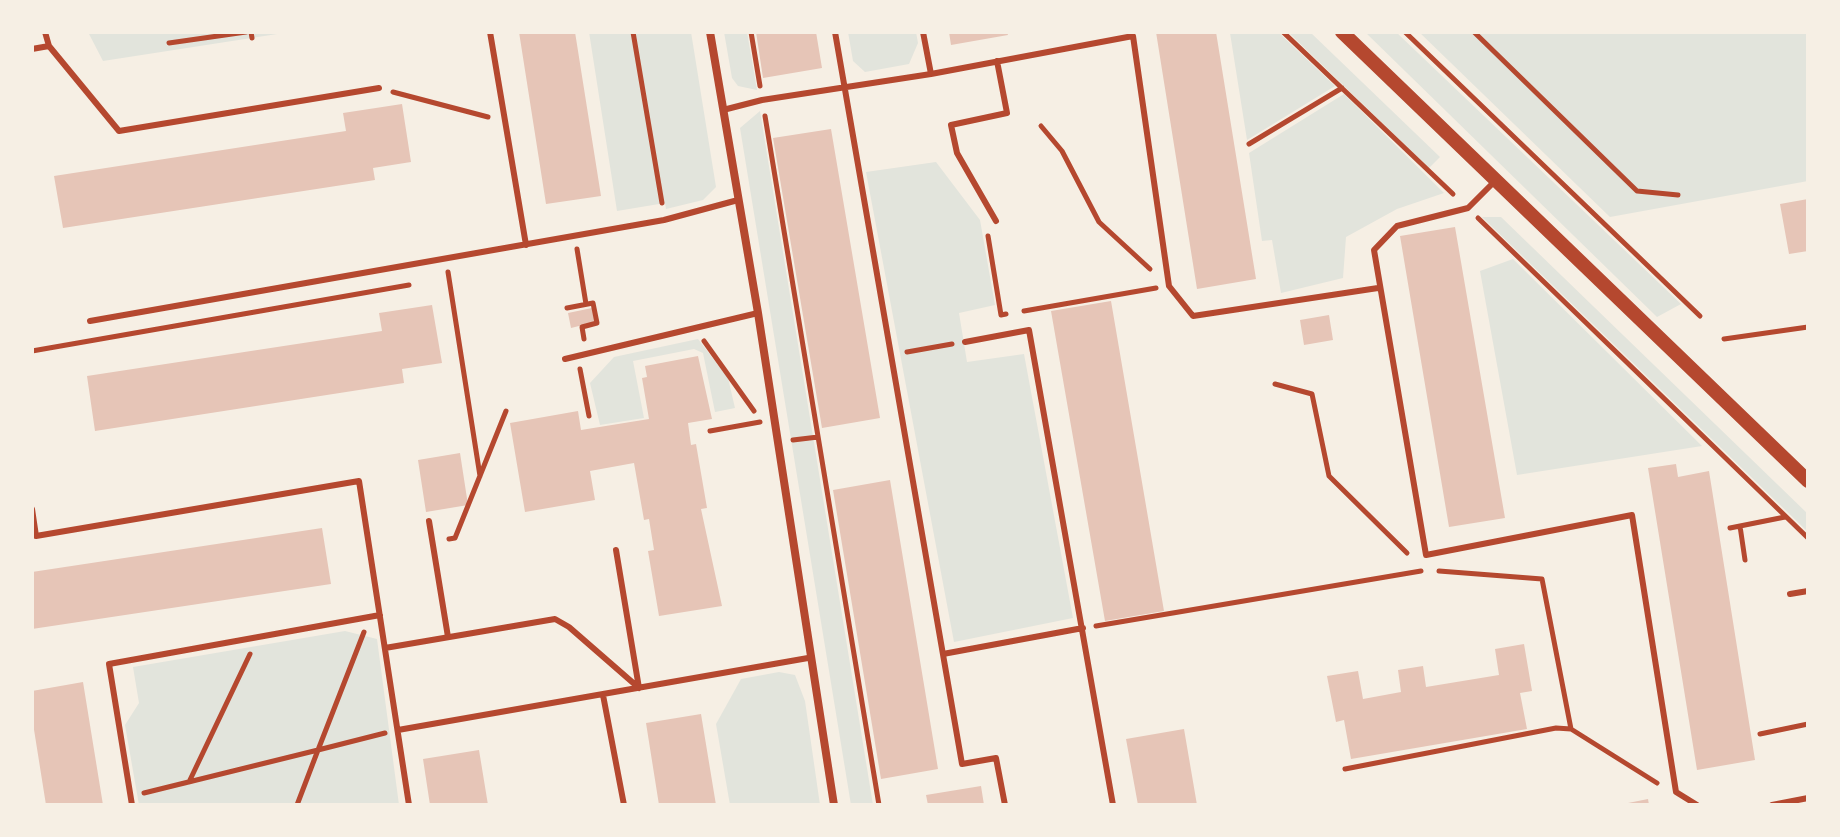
<!DOCTYPE html>
<style>
body{margin:0}
#map{position:relative;width:1840px;height:837px;overflow:hidden;background:#f6efe4;font-family:Barlow,sans-serif}
canvas{display:block}
.frame{position:absolute;inset:0;border:34px solid #f6efe4;pointer-events:none}
</style>
<div id="map">
<canvas width="1840" height="837"></canvas>
<div class="frame"></div>
</div>
<script>
const context = document.querySelector('canvas').getContext('2d');
context.lineJoin = 'round';
function paint(path, color) { context.fillStyle = color; context.fill(path, 'evenodd'); }
const poly = rows => new Path2D(rows.map(r => 'M' + r).join(''));
function strokePath(path, color, width, dash) { context.strokeStyle = color; context.lineWidth = width; context.lineCap = dash ? 'butt' : 'round'; context.setLineDash(dash || []); context.stroke(path); }
paint(poly([
 [88,32,290,32,103,61],
 [589,32,691,32,716,187,703,200,666,209,665,203,617,211],
 [724,32,747,32,757,90,738,86,732,78],
 [848,32,916,32,918,43,909,64,865,72,853,61],
 [1278,32,1335,86,1247,140,1230,33],
 [1288,32,1310,32,1440,157,1429,168],
 [1365,32,1396,32,1681,304,1657,317],
 [1419,32,1808,32,1808,181,1610,217],
 [1344,94,1444,193,1397,209,1346,237,1343,278,1281,293,1272,240,1262,241,1249,153],
 [760,111,873,805,851,805,740,128],
 [936,162,980,220,995,305,959,313,967,362,1024,354,1073,618,954,642,866,172],
 [1482,217,1501,217,1808,514,1808,532],
 [1513,259,1702,446,1517,475,1480,271],
 [698,339,728,378,735,408,715,412,703,353,694,349,633,361,644,418,600,425,590,383,614,357],
 [345,631,377,639,399,805,139,805,125,725,139,703,133,667],
 [779,672,795,675,805,701,820,805,730,805,716,724,741,679]
]), '#e2e4dc');
paint(poly([
 [519,32,575,32,601,196,546,204],
 [756,32,816,32,822,68,763,78],
 [949,32,1007,32,1008,35,951,45],
 [1156,32,1216,32,1256,279,1197,289],
 [402,104,411,162,373,168,375,180,63,228,54,176,346,131,343,113],
 [831,129,880,418,822,428,773,138],
 [1808,199,1808,251,1789,254,1780,204],
 [1455,227,1505,518,1449,527,1400,236],
 [1111,301,1164,611,1105,621,1051,311],
 [432,305,442,363,402,369,404,383,95,431,87,376,382,331,379,313],
 [592,308,595,322,571,328,568,313],
 [1329,315,1333,340,1304,345,1300,320],
 [698,356,712,419,688,423,691,445,696,444,707,508,701,509,722,606,659,616,648,551,654,550,649,519,644,520,634,463,590,471,595,500,525,512,510,423,578,411,581,430,649,419,642,378,647,377,645,366],
 [460,453,468,505,426,512,418,460],
 [1676,464,1678,477,1709,471,1755,760,1697,770,1648,468],
 [890,480,938,769,881,779,833,490],
 [322,528,331,584,32,629,32,572],
 [1524,644,1532,691,1520,693,1527,729,1351,759,1344,720,1336,722,1327,676,1358,671,1363,699,1401,692,1398,670,1423,666,1426,687,1499,675,1495,649],
 [83,682,103,805,46,805,32,717,32,691],
 [701,714,716,805,659,805,646,723],
 [1184,729,1197,805,1138,805,1126,739],
 [479,750,488,805,430,805,423,759],
 [981,786,984,805,928,805,926,795],
 [1648,799,1649,805,1623,805,1623,804]
]), '#e6c5b7');
strokePath(poly([
 [251,32,252,38],
 [633,32,662,203],
 [751,32,760,86],
 [1283,32,1453,194],
 [1405,32,1700,316],
 [1474,32,1637,191,1678,195],
 [169,43,246,32],
 [393,92,488,117],
 [765,116,879,805],
 [1041,126,1062,151,1099,222,1150,269],
 [1249,144,1342,88],
 [1478,218,1808,538],
 [988,236,1001,315,1006,314],
 [577,249,586,304],
 [448,272,480,476],
 [567,308,593,303,597,323,582,327,584,339],
 [1024,311,1156,288],
 [1724,339,1808,327],
 [704,341,754,411],
 [32,351,409,285],
 [907,352,952,344],
 [580,369,589,416],
 [1275,384,1312,394,1329,476,1407,553],
 [710,431,760,422],
 [793,440,818,437],
 [1740,526,1745,560],
 [1730,528,1785,517],
 [449,539,455,538,506,411],
 [1439,571,1542,579,1571,729,1657,783],
 [1096,626,1421,571],
 [1760,734,1808,724],
 [1345,769,1556,728,1571,729],
 [189,782,250,654],
 [144,793,318,750,364,632],
 [297,805,318,750,385,733]
]), '#b5482f', 5);
strokePath(poly([
 [45,32,49,46],
 [490,32,526,245],
 [835,32,962,764,996,758,1005,805],
 [923,32,931,74],
 [32,49,49,46,119,131,379,88],
 [723,110,762,100,931,74,1133,36,1169,286,1193,316,1378,288],
 [1495,181,1468,208,1397,226,1374,250,1426,555,1632,515,1676,792,1697,805],
 [996,221,957,153,951,125,1007,113,997,61],
 [90,321,664,220,738,200],
 [965,342,1029,330,1113,805],
 [565,359,758,313],
 [32,509,36,536,359,481,409,805],
 [429,521,448,637],
 [616,550,639,688],
 [1790,594,1808,591],
 [385,648,555,619,569,627,639,688],
 [943,654,1083,628],
 [603,695,624,805],
 [398,730,808,658],
 [132,805,109,664,380,615],
 [1772,805,1808,798]
]), '#b5482f', 6);
strokePath(poly([
 [710,32,758,313,834,805]
]), '#b5482f', 8);
strokePath(poly([
 [1342,32,1808,481]
]), '#b5482f', 14);
</script>
